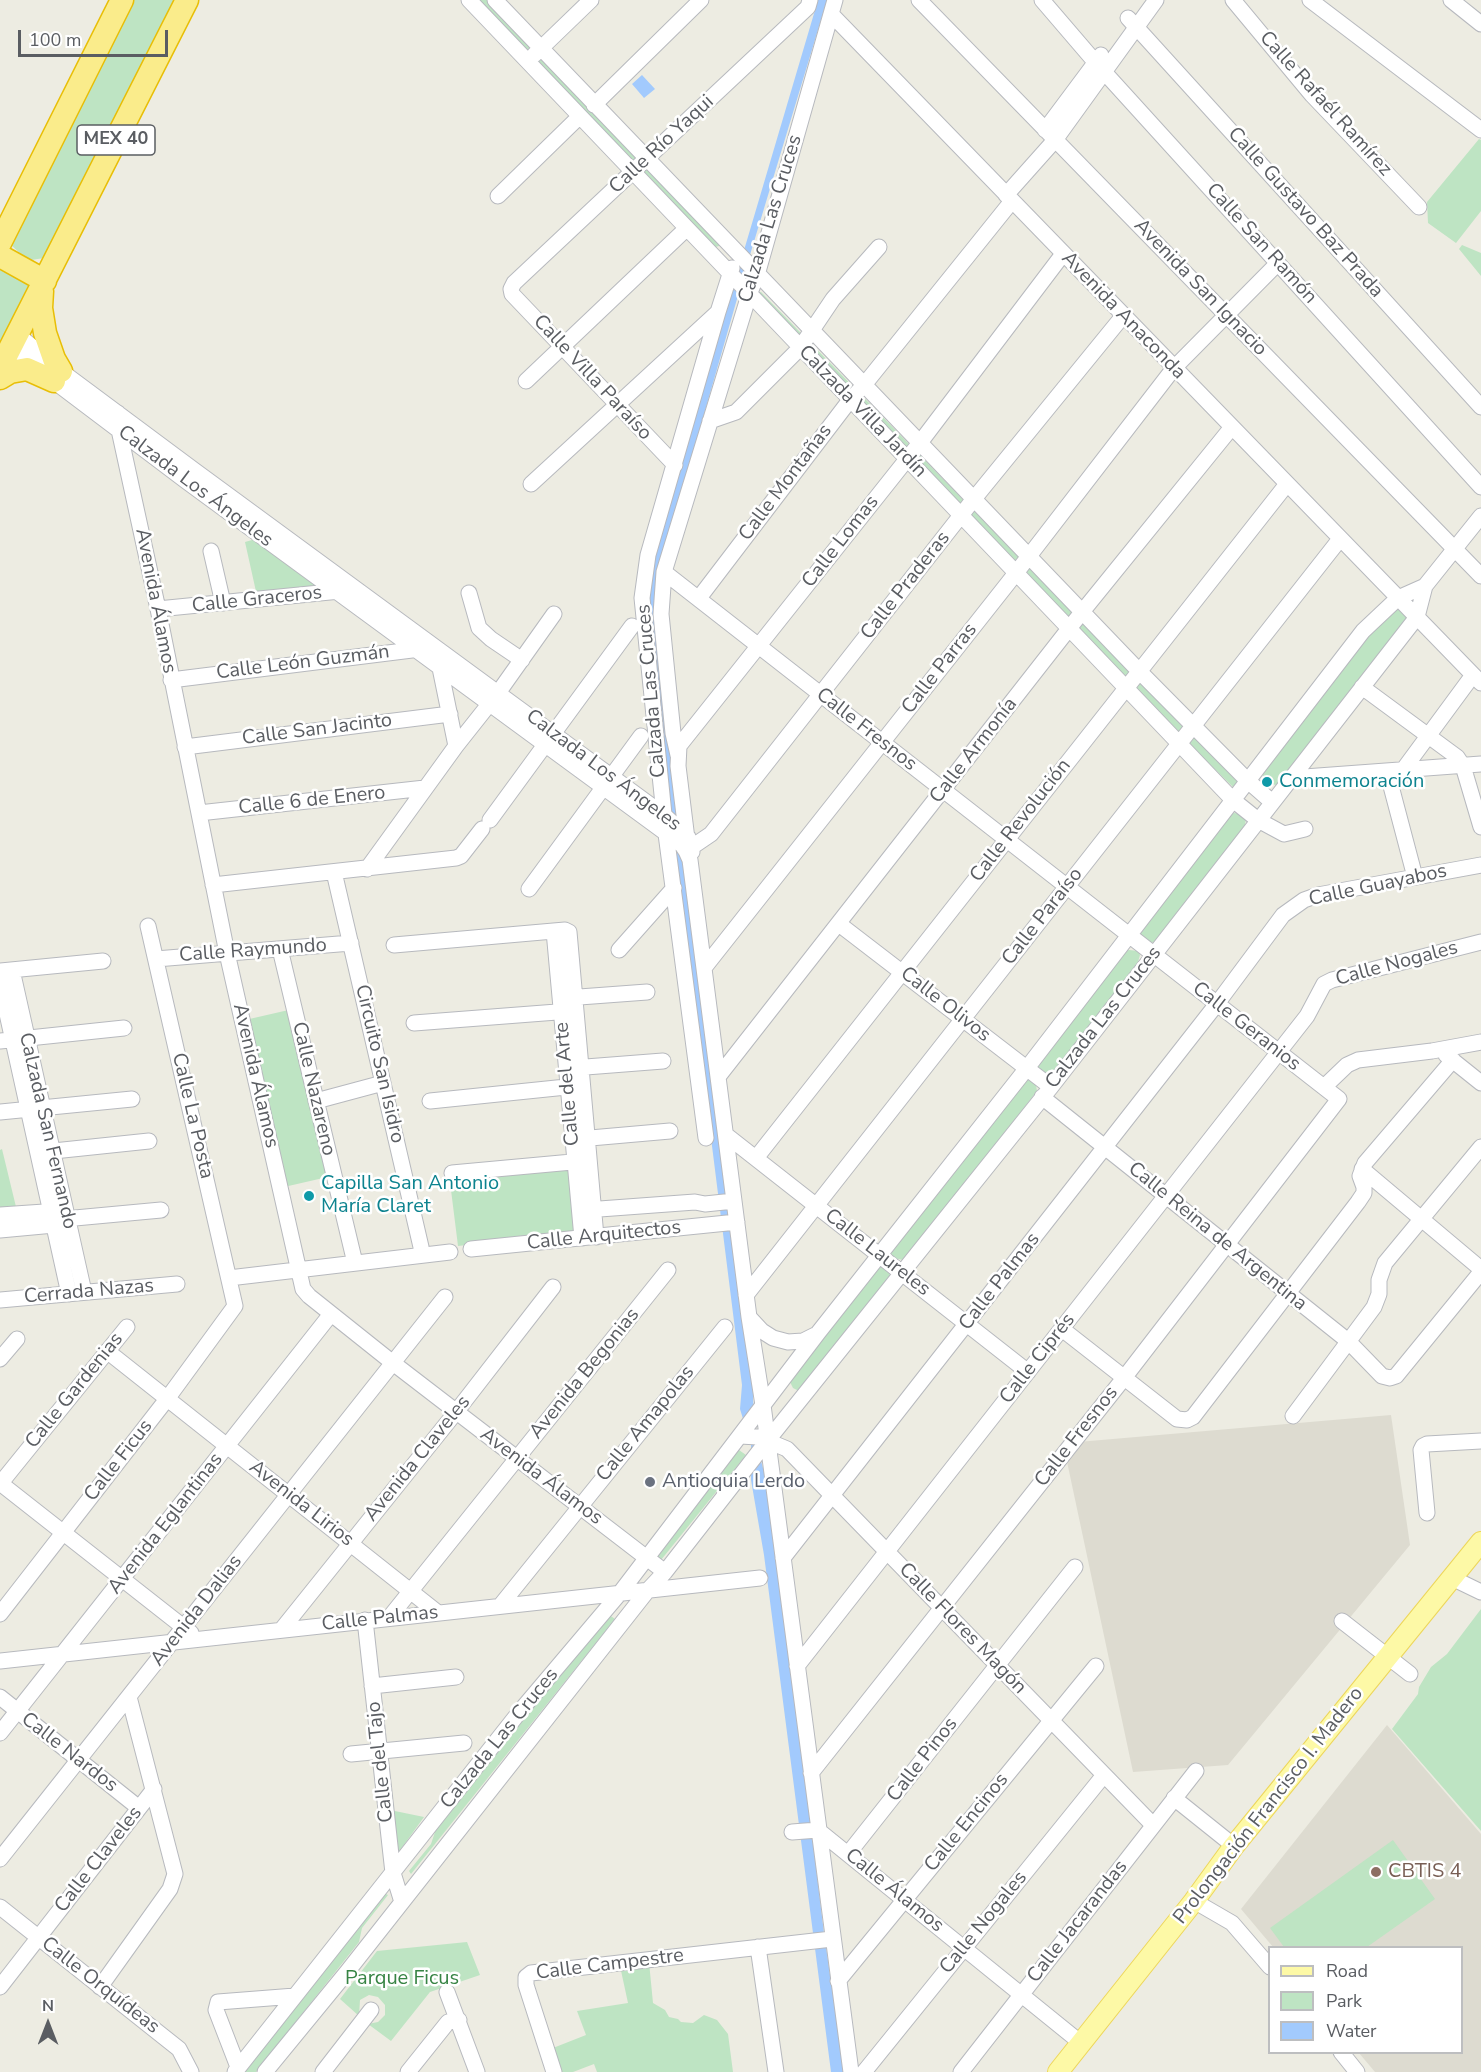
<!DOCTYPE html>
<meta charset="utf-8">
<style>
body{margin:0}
#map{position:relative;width:1481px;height:2072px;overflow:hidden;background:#edece2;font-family:"Nunito Sans",sans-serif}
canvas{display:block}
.legend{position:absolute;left:1268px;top:1946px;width:195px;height:108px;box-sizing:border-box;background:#fff;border:2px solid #bdbec0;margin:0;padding:8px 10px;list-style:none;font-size:18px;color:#5a5d62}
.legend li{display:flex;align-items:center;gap:12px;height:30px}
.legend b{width:30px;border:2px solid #bdbec0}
.north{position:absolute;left:18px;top:1994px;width:60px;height:60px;-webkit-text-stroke:4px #fff;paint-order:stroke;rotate:0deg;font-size:16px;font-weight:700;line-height:24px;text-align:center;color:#5a5d62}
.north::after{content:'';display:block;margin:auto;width:21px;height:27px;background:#5a5d62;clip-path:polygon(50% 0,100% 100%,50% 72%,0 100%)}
.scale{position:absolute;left:18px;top:30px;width:150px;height:27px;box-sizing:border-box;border:3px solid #5a5d62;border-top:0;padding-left:8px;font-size:18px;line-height:21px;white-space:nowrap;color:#5a5d62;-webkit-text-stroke:4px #fff;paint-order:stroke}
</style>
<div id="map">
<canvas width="1481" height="2072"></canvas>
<ul class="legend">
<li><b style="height:8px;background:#fdf9a6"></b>Road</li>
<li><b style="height:16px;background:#bee4c3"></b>Park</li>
<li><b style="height:16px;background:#a2cafd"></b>Water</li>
</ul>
<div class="north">N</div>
<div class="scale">100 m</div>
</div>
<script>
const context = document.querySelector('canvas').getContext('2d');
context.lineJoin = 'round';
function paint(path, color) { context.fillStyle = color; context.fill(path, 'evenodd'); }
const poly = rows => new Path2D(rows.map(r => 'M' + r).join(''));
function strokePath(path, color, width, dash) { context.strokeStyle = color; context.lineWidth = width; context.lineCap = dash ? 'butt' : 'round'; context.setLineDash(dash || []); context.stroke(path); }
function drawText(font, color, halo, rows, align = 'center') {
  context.font = font + ' "Nunito Sans",sans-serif'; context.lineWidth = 5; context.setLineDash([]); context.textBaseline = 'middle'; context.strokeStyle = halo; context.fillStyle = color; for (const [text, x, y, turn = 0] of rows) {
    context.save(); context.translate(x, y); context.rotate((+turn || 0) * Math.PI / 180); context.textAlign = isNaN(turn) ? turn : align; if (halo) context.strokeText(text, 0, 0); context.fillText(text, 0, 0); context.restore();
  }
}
paint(poly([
 [1391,1415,1410,1545,1228,1765,1133,1772,1066,1457,1078,1442],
 [1387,1725,1481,1834,1481,2072,1375,2072,1359,2053,1462,2052,1462,1948,1273,1947,1241,1909]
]), '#dddbd0');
paint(poly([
 [123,0,188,0,51,257,31,260,24,257,10,244],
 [477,0,489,0,719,241,719,246,712,248],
 [1479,139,1481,140,1481,211,1456,243,1428,223,1427,202],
 [1462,245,1481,253,1481,276,1459,249],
 [3,269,30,285,0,364,0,270],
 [761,292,1238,782,1237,786,1233,787,1187,742,1122,673,1065,616,757,293],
 [266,536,336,587,257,596,245,542],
 [1396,607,1408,615,1407,623,1280,783,1276,785,1266,783,1262,773,1381,618],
 [1234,813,1241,814,1246,819,1244,830,1161,939,1151,943,1142,941,1138,937,1138,930,1228,814],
 [1129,950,1138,951,1140,955,1138,962,1058,1068,1055,1072,1042,1073,1037,1068,1038,1057,1124,951],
 [293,1009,332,1176,284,1187,245,1020],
 [1026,1078,1031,1079,1036,1085,1037,1091,909,1257,903,1260,894,1258,890,1252],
 [2,1149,17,1211,0,1212,0,1150],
 [570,1168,578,1232,458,1246,450,1182],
 [881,1267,887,1269,890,1275,890,1282,799,1391,793,1388,789,1380,874,1269],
 [739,1450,746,1455,661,1560,654,1554],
 [1481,1609,1481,1831,1392,1729,1418,1694,1419,1687,1431,1667,1447,1654],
 [608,1614,615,1619,411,1874,409,1871,431,1844,436,1829,605,1615],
 [390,1810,424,1817,398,1853],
 [1393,1840,1435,1899,1367,1947,1284,1947,1270,1928],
 [384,1893,388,1895,362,1928,359,1942,256,2072,243,2072],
 [467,1942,480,1975,430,1992,391,2041,368,2024,378,2022,385,2015,385,2005,378,1997,369,1995,360,2000,359,2016,340,1999,377,1951],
 [649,1962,653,2003,665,2010,669,2017,678,2019,681,2022,693,2023,704,2015,717,2020,728,2034,733,2072,597,2072,594,2064,573,2072,562,2072,553,2048,586,2035,577,2011,628,2003,620,1966]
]), '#bee4c3');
paint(poly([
 [818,0,827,0,743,278,661,565,756,1388,753,1398,756,1443,768,1486,778,1555,824,1933,844,2072,831,2072,764,1555,751,1480,751,1445,740,1409,742,1385,675,851,649,600,654,563,730,291,737,274],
 [642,75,655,89,644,98,632,84]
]), '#a2cafd');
const minor = poly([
 [469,0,1233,800,1258,820,1284,834,1305,829],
 [495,0,1139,671,1248,781,1272,802],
 [919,0,1481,576],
 [1042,0,1096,63,1481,487],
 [1233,0,1312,95,1419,207],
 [1310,0,1481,130],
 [1451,0,1481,24],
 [831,14,1481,683],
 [1128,18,1481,407],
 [534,55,591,0],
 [594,105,701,0],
 [1045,130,1101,55],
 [1006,195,1055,140,1156,0],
 [498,196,579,117],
 [17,334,61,371,194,470,664,815,688,837,692,852],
 [10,348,186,481,682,845,686,851,690,860,749,1317,763,1405,851,2072],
 [526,381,686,229],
 [118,413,119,430,158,609,227,953,303,1289,309,1296,393,1363,665,1572],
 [710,421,736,412,800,348,833,299,879,247],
 [675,465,512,294,511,289,514,283,808,7,810,0],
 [531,484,718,312],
 [211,551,223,603],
 [664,572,1339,1099,1124,1378,811,1773],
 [469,593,479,628,491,639,522,660],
 [699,598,850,400,864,385,1012,201],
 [158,609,340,591],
 [439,663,456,746],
 [171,680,420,649],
 [1362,687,1457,757,1463,766,1481,827],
 [185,747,450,714],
 [678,755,673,733,661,614,664,572,749,295,757,275,835,0],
 [1403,770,1473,675],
 [1387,771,1415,877],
 [1291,778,1481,764],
 [199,813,425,788],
 [490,820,632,626],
 [687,839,678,766,679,746,919,444,1063,254],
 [686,851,711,834,973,500,1123,316],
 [367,869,456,746,498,693,554,614],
 [334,872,421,1247,421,1255],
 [213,885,456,858,461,856,482,829],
 [529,889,641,736],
 [839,924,1051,1087],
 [554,931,582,1238],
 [394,945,565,930,569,932,596,1237],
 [280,949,355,1263],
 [619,950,674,888],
 [156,959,351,943],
 [704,968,1016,573,1174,368,1278,263],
 [12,970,84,1292],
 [0,971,103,961],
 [0,982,69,1294],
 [566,998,647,992],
 [414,1023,570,1011],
 [0,1041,124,1028],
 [1446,1055,1481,1083],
 [573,1068,663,1061],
 [718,1077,1082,612,1232,427],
 [1324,1087,1347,1065,1358,1060,1432,1051,1481,1042],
 [1042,1097,1348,1341,1382,1376,1390,1378,1396,1376,1481,1272],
 [316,1101,383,1083],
 [430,1101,576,1086],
 [0,1112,132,1099],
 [726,1135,1028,1372],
 [706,1138,666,834,642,598,648,555,718,312,732,268],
 [579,1139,670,1131],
 [44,1152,149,1141],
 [756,1158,1287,484],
 [1362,1169,1481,1269],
 [452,1173,583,1161],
 [586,1210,695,1202,705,1204,734,1201],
 [0,1215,59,1211],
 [0,1230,54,1225,68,1223,75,1218,161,1210],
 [471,1249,737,1222],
 [229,1278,450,1252],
 [746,1295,1340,539],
 [0,1300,177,1284],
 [749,1317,762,1331,773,1338,788,1342,803,1341,815,1335],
 [1062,1329,1177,1419,1187,1420,1193,1417,1358,1202,1364,1193,1364,1187,1360,1176,1365,1163,1453,1060],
 [107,1351,438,1613],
 [0,1359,17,1339],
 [1293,1416,1374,1307,1379,1294,1379,1280,1385,1263,1481,1147],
 [740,1436,758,1437,787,1449,1153,1825],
 [0,1483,191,1633],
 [0,1484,127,1327],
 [1427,1513,1421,1450,1423,1446,1427,1444,1481,1441],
 [783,1558,1216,1005,1283,915,1304,900,1318,895,1481,865],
 [1452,1578,1481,1592],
 [500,1606,725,1327],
 [0,1614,167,1399,235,1306,148,926],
 [389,1618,668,1270],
 [365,1620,393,1873,402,1902],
 [1342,1621,1410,1674],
 [282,1629,456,1412,553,1287],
 [0,1661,760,1578],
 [797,1666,1307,1016,1324,984,1332,980,1481,942],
 [372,1686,456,1677],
 [0,1697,139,1808],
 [0,1733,331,1314],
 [351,1754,464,1743],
 [1174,1798,1234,1846],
 [792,1832,818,1830,1081,2043],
 [848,1854,1075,1567],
 [0,1859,445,1297],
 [1194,1901,1232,1923,1270,1967],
 [0,1907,179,2049,191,2072],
 [758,1947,776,2072],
 [838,1981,1096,1666],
 [0,1987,154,1789],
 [100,1987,170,1889,175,1874,129,1697],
 [447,1992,477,2072],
 [1341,2052,1357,2072],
 [238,2067,216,2010,218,2002,295,1996],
 [235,2072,521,1710,620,1593,818,1333,1027,1068,1363,631,1398,598,1425,586],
 [265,2072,347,1972,648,1590,665,1572,768,1440,1051,1087,1417,617,1425,586,1481,516],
 [323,2072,371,2010],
 [408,2072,448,2022,459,2020],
 [554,2072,526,1985,526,1977,531,1973,832,1939],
 [864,2072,1104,1775],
 [961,2072,1196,1771]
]);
const major = poly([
 [1058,2072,1194,1901,1234,1846,1481,1542]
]);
const highway = poly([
 [0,243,122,0],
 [0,256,45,281],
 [42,291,41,308,45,333,54,359,61,371],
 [0,368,187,0],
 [0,378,10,372,27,369,54,381]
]);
strokePath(minor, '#b7b9be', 17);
strokePath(major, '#edd65a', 22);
strokePath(highway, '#e8be06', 25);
strokePath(minor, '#fff', 15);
strokePath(major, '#fdf9a6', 20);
strokePath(highway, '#faec8b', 22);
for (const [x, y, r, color] of [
 [1267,782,6,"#0f9aa8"],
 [309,1196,6,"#0f9aa8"],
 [650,1482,6,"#6b7280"],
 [1376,1872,6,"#8d6e63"]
]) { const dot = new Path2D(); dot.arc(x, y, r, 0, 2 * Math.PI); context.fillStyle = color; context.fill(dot); strokePath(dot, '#fff', 2); }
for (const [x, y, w] of [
 [116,140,78]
]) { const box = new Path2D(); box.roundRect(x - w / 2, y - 15, w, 30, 4.5); context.fillStyle = '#fff'; context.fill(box); strokePath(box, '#5a5d62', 1.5); }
drawText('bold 18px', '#5a5d62', null, [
 ["MEX 40",116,140]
]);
drawText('20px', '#5a5d62', '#fff', [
 ["Calle Rafaél Ramírez",1325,104,48],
 ["Calle Río Yaqui",662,145,-43],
 ["Calle Gustavo Baz Prada",1305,213,48],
 ["Calzada Las Cruces",771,219,-73],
 ["Calle San Ramón",1261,244,48],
 ["Avenida San Ignacio",1200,288,46],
 ["Avenida Anaconda",1123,316,46],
 ["Calle Villa Paraíso",592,378,47],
 ["Calzada Villa Jardín",862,412,46],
 ["Calle Montañas",786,483,-53],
 ["Calzada Los Ángeles",195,487,37],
 ["Calle Lomas",841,542,-52],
 ["Calle Praderas",906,586,-52],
 ["Calle Graceros",257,600,-6],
 ["Avenida Álamos",155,601,79],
 ["Calle León Guzmán",303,663,-7],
 ["Calle Parras",940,669,-52],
 ["Calzada Las Cruces",652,691,-95],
 ["Calle San Jacinto",317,730,-7],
 ["Calle Fresnos",866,730,38],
 ["Calle Armonía",974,751,-52],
 ["Calzada Los Ángeles",603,771,37],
 ["Calle 6 de Enero",312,801,-6],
 ["Calle Revolución",1021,821,-52],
 ["Calle Guayabos",1378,886,-12],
 ["Calle Paraíso",1043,917,-52],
 ["Calle Raymundo",253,951,-4],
 ["Calle Nogales",1397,964,-15],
 ["Calle Olivos",945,1005,38],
 ["Calzada Las Cruces",1104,1018,-52],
 ["Calle Geranios",1246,1027,38],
 ["Circuito San Isidro",379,1064,77],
 ["Avenida Álamos",255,1076,77],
 ["Calle del Arte",568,1084,-95],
 ["Calle Nazareno",313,1089,77],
 ["Calle La Posta",192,1116,77],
 ["Calzada San Fernando",47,1131,77],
 ["Calle Arquitectos",604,1236,-6],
 ["Calle Reina de Argentina",1217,1237,39],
 ["Calle Laureles",877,1253,38],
 ["Calle Palmas",1000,1282,-52],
 ["Cerrada Nazas",89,1292,-5],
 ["Calle Ciprés",1038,1359,-52],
 ["Avenida Begonias",585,1374,-51],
 ["Calle Gardenias",75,1391,-51],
 ["Calle Amapolas",646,1424,-51],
 ["Calle Fresnos",1077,1437,-52],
 ["Avenida Claveles",418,1459,-51],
 ["Calle Ficus",119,1461,-52],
 ["Avenida Álamos",541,1477,37],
 ["Avenida Lirios",301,1504,38],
 ["Avenida Eglantinas",166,1524,-52],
 ["Avenida Dalias",197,1611,-52],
 ["Calle Palmas",380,1619,-6],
 ["Calle Flores Magón",962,1629,46],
 ["Calzada Las Cruces",500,1739,-51],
 ["Calle Nardos",69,1753,38],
 ["Calle Pinos",923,1760,-52],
 ["Calle del Tajo",381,1762,-96],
 ["Prolongación Francisco I. Madero",1269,1806,-52],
 ["Calle Encinos",967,1823,-51],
 ["Calle Claveles",99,1860,-52],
 ["Calle Álamos",894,1891,39],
 ["Calle Jacarandas",1078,1922,-52],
 ["Calle Nogales",984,1923,-51],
 ["Calle Campestre",610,1965,-7],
 ["Calle Orquídeas",100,1986,38]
]);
drawText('20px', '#0d838f', '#fff', [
 ["Conmemoración",1279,782],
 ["Capilla San Antonio",321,1184],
 ["María Claret",321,1207]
], 'left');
drawText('20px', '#5b616d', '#fff', [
 ["Antioquia Lerdo",662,1482]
], 'left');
drawText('20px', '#785e54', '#fff', [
 ["CBTIS 4",1388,1872]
], 'left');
drawText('20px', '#378444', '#fff', [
 ["Parque Ficus",402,1979]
]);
</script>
